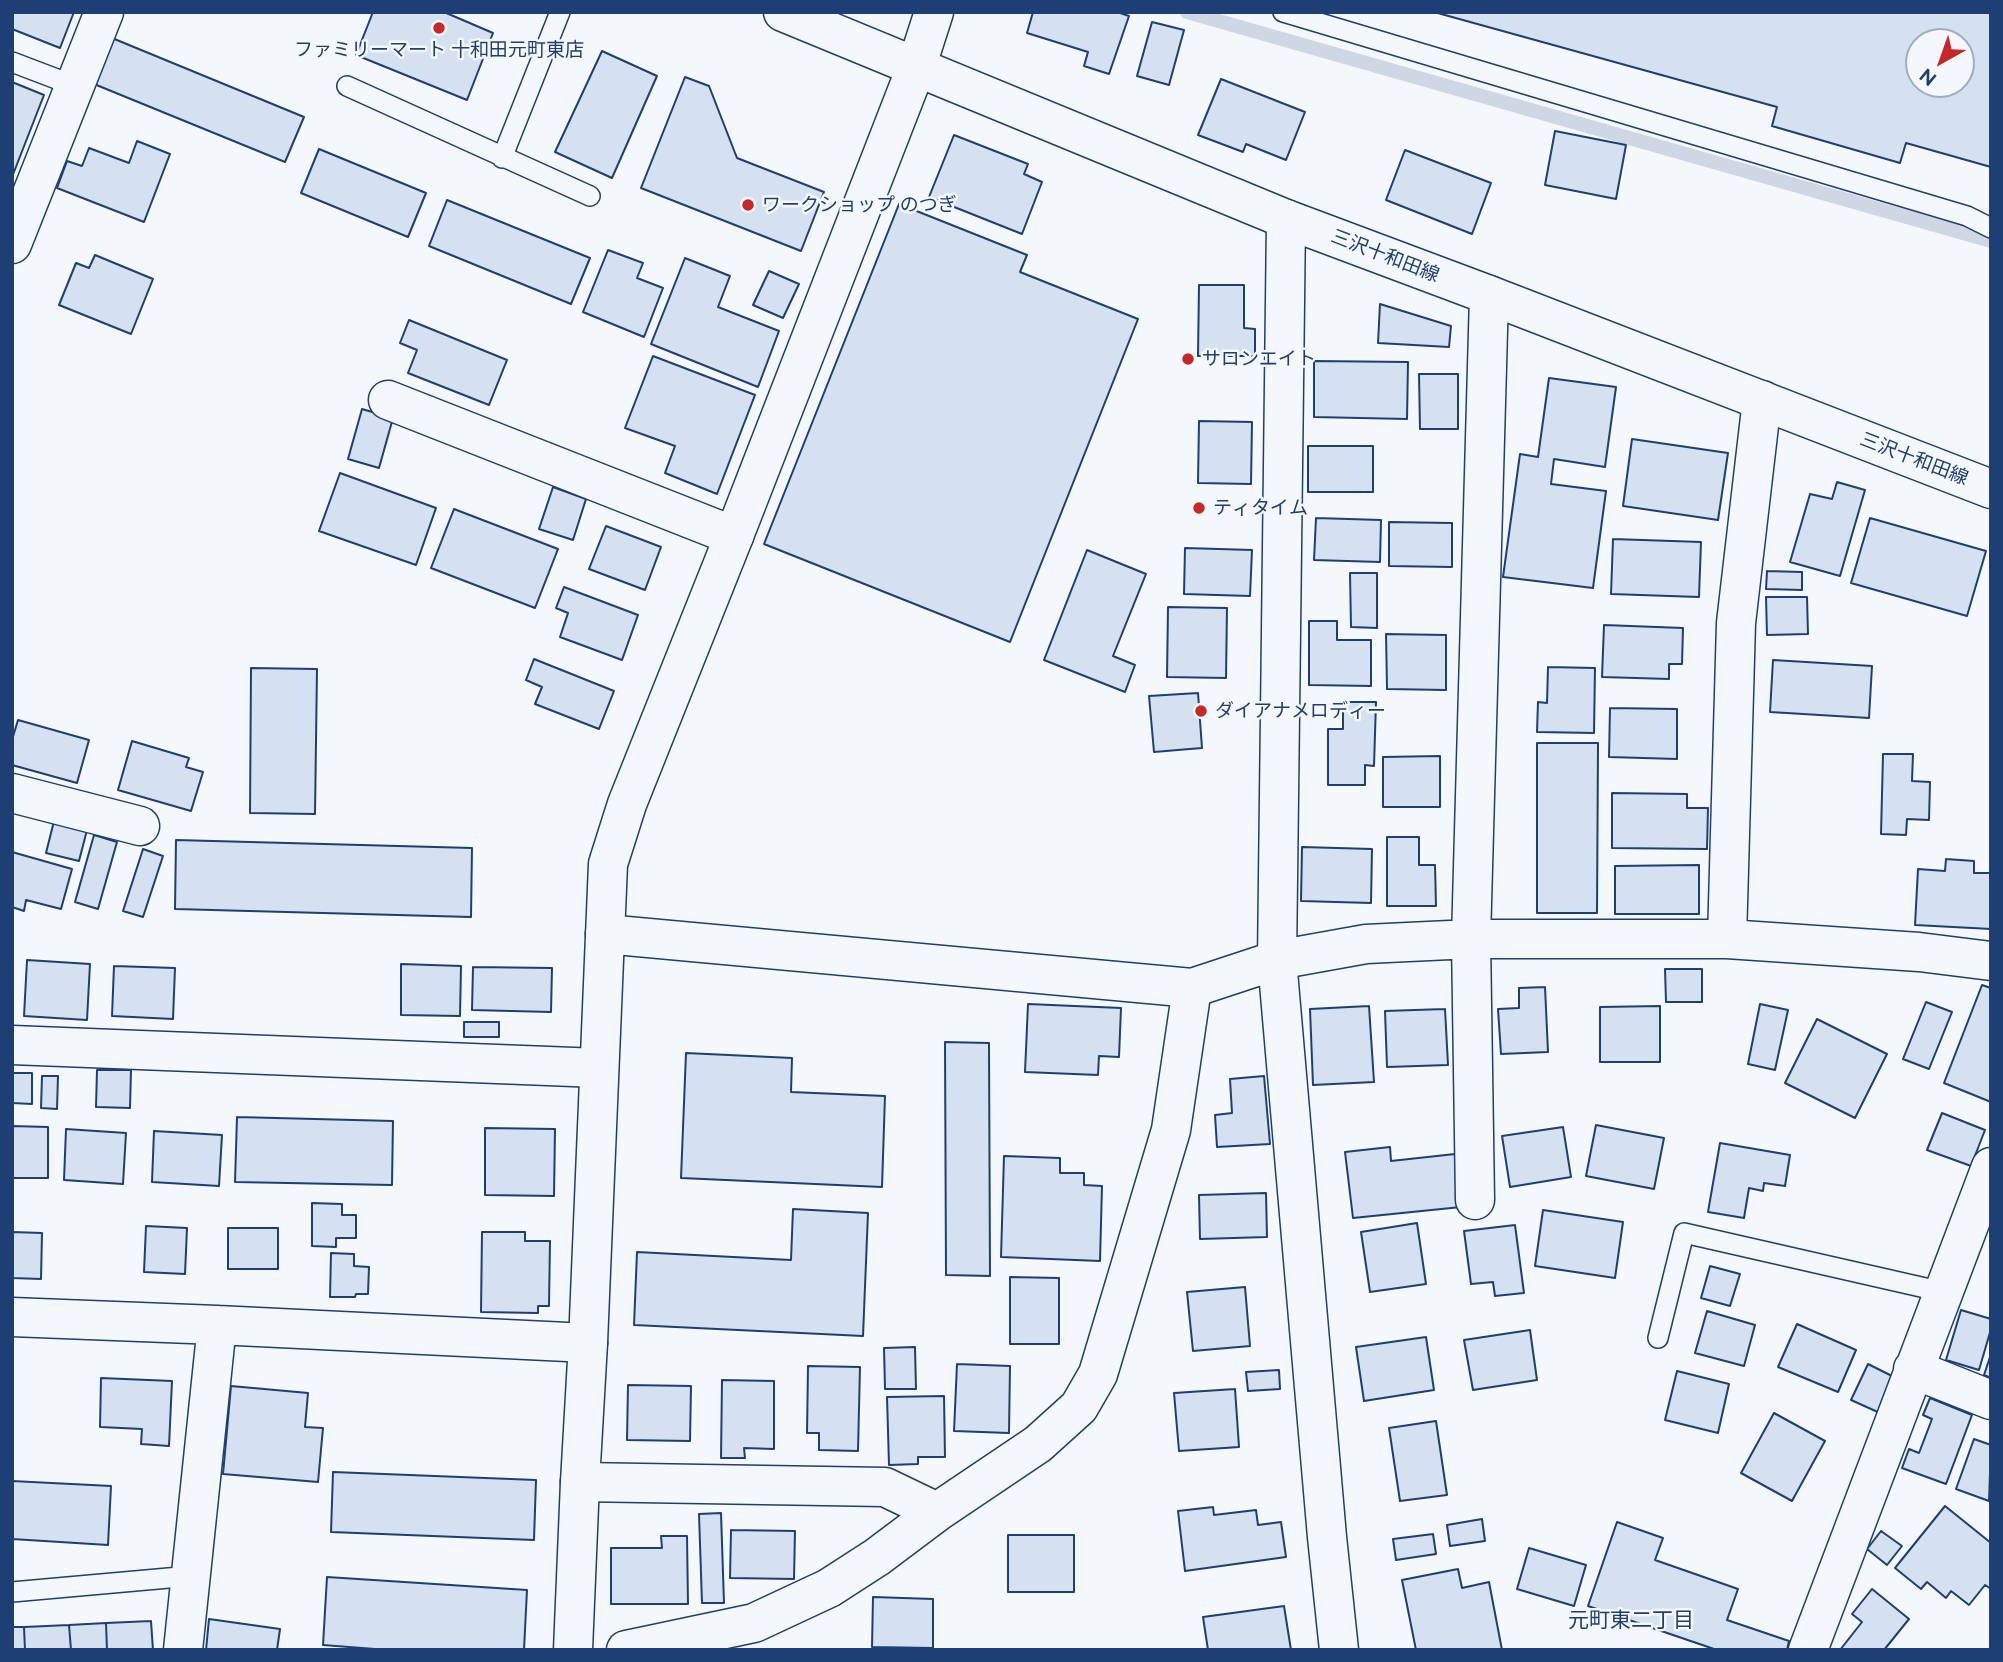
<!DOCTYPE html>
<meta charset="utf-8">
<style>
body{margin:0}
#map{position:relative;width:2003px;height:1662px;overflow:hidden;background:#f4f7fb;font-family:Raleway,sans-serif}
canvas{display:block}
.frame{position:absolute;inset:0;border:14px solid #1d3f73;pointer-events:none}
.north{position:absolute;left:1905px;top:28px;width:70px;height:70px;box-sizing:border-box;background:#f4f7fb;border:2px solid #9eadc5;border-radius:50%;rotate:220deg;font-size:19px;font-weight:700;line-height:28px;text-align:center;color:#1d3f73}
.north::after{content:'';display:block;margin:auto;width:24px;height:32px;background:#c62828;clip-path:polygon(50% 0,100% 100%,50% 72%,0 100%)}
</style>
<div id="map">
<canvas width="2003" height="1662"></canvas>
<div class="frame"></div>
<div class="north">N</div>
</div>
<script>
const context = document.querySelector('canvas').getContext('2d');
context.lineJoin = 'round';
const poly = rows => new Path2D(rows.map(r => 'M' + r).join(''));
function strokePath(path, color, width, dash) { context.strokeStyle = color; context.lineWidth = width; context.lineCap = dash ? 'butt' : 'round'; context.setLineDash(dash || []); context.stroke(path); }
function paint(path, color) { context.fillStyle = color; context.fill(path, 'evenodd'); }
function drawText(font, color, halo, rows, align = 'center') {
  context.font = font + ' Raleway,"Noto Sans JP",sans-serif'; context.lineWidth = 5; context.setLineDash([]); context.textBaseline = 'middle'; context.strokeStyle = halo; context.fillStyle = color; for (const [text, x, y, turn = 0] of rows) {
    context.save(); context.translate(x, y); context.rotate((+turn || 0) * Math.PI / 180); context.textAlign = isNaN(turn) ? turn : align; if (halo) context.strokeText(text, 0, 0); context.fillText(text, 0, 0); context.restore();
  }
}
strokePath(poly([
 [1187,12,1991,241]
]), '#cfd7e4', 14);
const building = poly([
 [12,12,74,12,60,48,12,29,12,12],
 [373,12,444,12,493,33,467,100,356,55,373,12],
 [1033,12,1117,12,1129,16,1109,74,1084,66,1088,52,1027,33,1033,12],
 [1434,12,1991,12,1991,167,1906,143,1900,163,1772,126,1777,107,1434,12],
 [1919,42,1961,42,1961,84,1919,84,1919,42],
 [1152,22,1184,30,1169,85,1137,76,1152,22],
 [112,38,304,117,285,162,94,84,112,38],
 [602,51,657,76,612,178,555,152,602,51],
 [685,77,709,86,737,158,824,192,801,251,641,188,685,77],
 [1221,79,1305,112,1286,160,1246,144,1243,152,1198,135,1221,79],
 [12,82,44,95,12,177,12,82],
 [1555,131,1626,145,1616,199,1545,185,1555,131],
 [954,135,1028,164,1024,174,1042,182,1022,234,929,197,954,135],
 [137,141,170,154,144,222,57,188,67,161,82,166,89,148,129,163,137,141],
 [319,149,426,193,408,237,301,193,319,149],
 [1405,150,1491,183,1472,234,1386,200,1405,150],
 [447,200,590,258,571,304,429,246,447,200],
 [899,204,1027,255,1020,272,1138,319,1010,642,764,544,899,204],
 [608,250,643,263,637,278,663,288,644,337,583,312,608,250],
 [95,255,153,279,131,334,59,305,76,263,89,268,95,255],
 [685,258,730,276,718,307,779,331,758,387,651,344,685,258],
 [769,271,799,284,783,318,753,305,769,271],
 [1199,285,1244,285,1244,328,1255,329,1255,356,1198,356,1199,285],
 [1380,304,1451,326,1449,347,1378,343,1380,304],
 [409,320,507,360,489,405,408,373,417,350,400,343,409,320],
 [653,356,755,395,717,494,665,473,675,446,625,428,653,356],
 [1314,361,1408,362,1407,419,1314,417,1314,361],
 [1419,374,1458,374,1458,429,1420,429,1419,374],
 [1549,378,1616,387,1605,467,1554,459,1551,484,1606,491,1593,588,1503,577,1520,454,1538,457,1549,378],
 [362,409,393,418,379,468,348,459,362,409],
 [1199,421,1252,422,1251,484,1198,483,1199,421],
 [1632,439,1728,453,1718,520,1623,506,1632,439],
 [1308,446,1373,446,1373,492,1308,492,1308,446],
 [340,473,436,508,416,565,319,531,340,473],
 [1837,482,1865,490,1840,576,1790,562,1810,494,1832,499,1837,482],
 [553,487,586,499,573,540,539,529,553,487],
 [454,509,558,549,535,608,431,568,454,509],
 [1316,518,1381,520,1380,562,1314,560,1316,518],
 [1870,518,1986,551,1967,616,1851,583,1870,518],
 [1389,522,1452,523,1452,567,1389,566,1389,522],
 [606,526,661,547,645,590,589,569,606,526],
 [1613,539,1701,542,1699,597,1611,594,1613,539],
 [1185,548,1252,550,1250,596,1184,594,1185,548],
 [1087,550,1146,574,1113,656,1135,665,1125,692,1044,660,1087,550],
 [1767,571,1802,572,1802,590,1766,589,1767,571],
 [1350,573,1377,573,1377,628,1351,627,1350,573],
 [564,587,638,615,622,660,560,637,568,613,556,608,564,587],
 [1766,597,1807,597,1808,634,1767,635,1766,597],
 [1168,607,1227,608,1226,678,1167,677,1168,607],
 [1309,621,1337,621,1337,640,1371,640,1371,686,1309,685,1309,621],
 [1604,625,1683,628,1682,664,1669,664,1669,679,1602,677,1604,625],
 [1386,634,1446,635,1446,690,1387,689,1386,634],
 [534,659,614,691,599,729,535,704,542,687,526,680,534,659],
 [1773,660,1872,666,1869,718,1770,712,1773,660],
 [1548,667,1595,668,1594,733,1537,732,1538,702,1547,703,1548,667],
 [251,668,317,669,315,814,250,813,251,668],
 [1198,693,1202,748,1154,752,1149,696,1198,693],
 [1343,702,1376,702,1374,766,1365,765,1365,785,1328,785,1328,729,1343,729,1343,702],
 [1610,708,1677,709,1677,759,1609,757,1610,708],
 [18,720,89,740,77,783,12,765,12,740,18,720],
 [132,741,189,758,186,767,203,772,191,811,118,790,132,741],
 [1537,743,1598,743,1597,913,1537,913,1537,743],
 [1883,754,1913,754,1912,781,1930,782,1929,820,1907,819,1906,835,1881,834,1883,754],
 [1440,756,1440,807,1383,807,1383,757,1440,756],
 [1612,793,1687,794,1687,808,1708,808,1707,849,1612,848,1612,793],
 [54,821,87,830,79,861,46,853,54,821],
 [94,835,117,842,98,909,75,902,94,835],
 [1387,837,1419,837,1419,865,1435,865,1436,906,1387,906,1387,837],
 [176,840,472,848,471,917,175,909,176,840],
 [1302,847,1372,849,1371,903,1301,901,1302,847],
 [143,849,163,856,143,917,123,911,143,849],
 [12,852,72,869,61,909,26,900,24,911,12,907,12,852],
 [1946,859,1974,861,1974,873,1991,873,1991,929,1915,925,1918,869,1945,871,1946,859],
 [1699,865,1699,914,1615,914,1615,866,1699,865],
 [27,960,90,964,87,1020,24,1016,27,960],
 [401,964,461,966,460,1016,401,1015,401,964],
 [114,966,175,968,173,1019,112,1016,114,966],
 [473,967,552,968,551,1012,472,1010,473,967],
 [1665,969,1702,969,1702,1002,1666,1002,1665,969],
 [1982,985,1991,988,1991,1102,1944,1083,1982,985],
 [1545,987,1548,1052,1501,1054,1498,1009,1519,1008,1519,988,1545,987],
 [1926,1002,1952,1012,1929,1069,1903,1059,1926,1002],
 [1028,1004,1121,1008,1119,1057,1099,1056,1098,1075,1025,1072,1028,1004],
 [1760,1004,1788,1010,1775,1070,1748,1064,1760,1004],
 [1369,1006,1374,1082,1313,1085,1310,1009,1369,1006],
 [1660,1006,1660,1062,1600,1062,1600,1007,1660,1006],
 [1445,1009,1448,1065,1387,1067,1385,1011,1445,1009],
 [1817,1019,1887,1054,1855,1118,1785,1083,1817,1019],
 [464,1022,499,1022,499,1037,464,1037,464,1022],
 [945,1042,989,1043,990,1276,946,1275,945,1042],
 [686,1053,792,1058,791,1092,885,1096,882,1187,681,1178,686,1053],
 [97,1070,131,1070,130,1108,96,1107,97,1070],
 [12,1073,32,1073,32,1104,12,1103,12,1073],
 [42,1076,58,1076,57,1109,41,1108,42,1076],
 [1264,1076,1270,1144,1217,1147,1215,1115,1232,1113,1230,1079,1264,1076],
 [1942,1113,1985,1130,1971,1166,1927,1150,1942,1113],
 [237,1117,393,1121,392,1185,235,1182,237,1117],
 [1596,1125,1664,1138,1654,1189,1586,1176,1596,1125],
 [12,1126,48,1127,48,1178,12,1178,12,1126],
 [1563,1127,1571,1177,1510,1187,1502,1136,1563,1127],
 [485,1128,555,1129,554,1196,485,1195,485,1128],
 [66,1129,126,1133,123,1184,64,1180,66,1129],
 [154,1131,222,1135,219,1186,152,1182,154,1131],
 [1720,1143,1790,1155,1785,1186,1764,1183,1763,1191,1749,1188,1744,1218,1708,1212,1720,1143],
 [1390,1147,1391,1161,1455,1154,1461,1207,1353,1218,1345,1152,1390,1147],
 [1004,1156,1060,1158,1060,1173,1084,1173,1084,1185,1102,1186,1100,1261,1001,1257,1004,1156],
 [1266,1193,1267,1237,1200,1239,1199,1195,1266,1193],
 [312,1203,342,1204,342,1215,356,1215,356,1238,336,1238,336,1247,312,1246,312,1203],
 [793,1209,868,1213,863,1336,634,1325,637,1252,791,1260,793,1209],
 [1543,1210,1623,1222,1615,1278,1535,1266,1543,1210],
 [1417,1223,1426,1284,1370,1292,1361,1232,1417,1223],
 [1515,1225,1524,1293,1495,1296,1493,1282,1471,1284,1464,1231,1515,1225],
 [146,1226,187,1228,185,1274,144,1272,146,1226],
 [228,1228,278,1228,278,1269,228,1269,228,1228],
 [12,1232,42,1233,41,1279,12,1278,12,1232],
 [482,1232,525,1232,525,1241,550,1241,549,1306,538,1306,538,1313,481,1312,482,1232],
 [331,1253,354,1254,354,1266,369,1267,368,1294,356,1294,355,1297,330,1297,331,1253],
 [1710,1266,1740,1274,1730,1306,1701,1298,1710,1266],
 [1010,1277,1059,1278,1059,1344,1010,1344,1010,1277],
 [1245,1287,1250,1346,1193,1351,1187,1292,1245,1287],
 [1961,1310,1991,1319,1991,1329,1979,1370,1946,1360,1961,1310],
 [1707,1311,1755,1325,1744,1366,1695,1353,1707,1311],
 [1797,1324,1856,1350,1838,1392,1778,1367,1797,1324],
 [1530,1330,1537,1380,1473,1390,1464,1340,1530,1330],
 [1426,1337,1434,1390,1364,1401,1356,1347,1426,1337],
 [915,1347,916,1389,885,1389,884,1348,915,1347],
 [1991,1354,1991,1378,1984,1375,1991,1354],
 [957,1364,1010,1366,1009,1433,954,1431,957,1364],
 [1868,1364,1896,1378,1880,1413,1851,1400,1868,1364],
 [808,1366,860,1367,858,1451,819,1450,819,1433,807,1433,808,1366],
 [1279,1370,1280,1389,1248,1391,1246,1372,1279,1370],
 [1677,1371,1729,1384,1718,1433,1665,1420,1677,1371],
 [101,1378,172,1381,169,1446,141,1444,142,1429,100,1427,101,1378],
 [722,1380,774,1381,774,1449,744,1448,745,1458,721,1458,722,1380],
 [628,1385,691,1386,690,1441,627,1440,628,1385],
 [231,1386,308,1393,305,1427,323,1428,318,1482,223,1474,231,1386],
 [1235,1389,1239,1447,1179,1451,1174,1393,1235,1389],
 [944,1396,945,1457,918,1457,918,1464,889,1465,887,1397,944,1396],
 [1930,1398,1972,1415,1946,1484,1902,1468,1909,1449,1919,1453,1932,1419,1923,1415,1930,1398],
 [1774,1413,1825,1441,1792,1501,1741,1473,1774,1413],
 [1436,1421,1447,1495,1400,1501,1389,1428,1436,1421],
 [1974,1439,1991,1445,1989,1501,1956,1489,1974,1439],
 [333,1472,536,1480,534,1540,331,1532,333,1472],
 [12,1481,111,1486,108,1545,12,1539,12,1481],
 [1945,1506,1991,1543,1991,1589,1985,1585,1969,1605,1951,1591,1946,1598,1927,1582,1921,1589,1895,1568,1945,1506],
 [1213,1507,1214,1515,1256,1510,1258,1525,1281,1522,1286,1557,1185,1571,1178,1511,1213,1507],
 [721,1513,724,1603,702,1603,699,1514,721,1513],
 [1482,1519,1485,1541,1450,1546,1447,1525,1482,1519],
 [1617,1522,1663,1538,1655,1560,1738,1589,1727,1620,1789,1641,1787,1650,1717,1650,1588,1606,1617,1522],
 [731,1530,795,1531,794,1579,730,1578,731,1530],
 [1881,1531,1902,1546,1887,1565,1867,1549,1881,1531],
 [1433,1534,1436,1554,1396,1560,1393,1539,1433,1534],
 [1008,1535,1074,1535,1074,1592,1008,1592,1008,1535],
 [661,1536,687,1536,688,1604,611,1604,611,1548,662,1548,661,1536],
 [1529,1548,1586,1565,1574,1606,1517,1589,1529,1548],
 [1458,1569,1462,1588,1489,1582,1502,1650,1416,1650,1402,1580,1458,1569],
 [327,1577,527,1590,524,1650,388,1650,323,1645,327,1577],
 [1872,1589,1909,1619,1884,1650,1840,1650,1862,1622,1852,1614,1872,1589],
 [873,1597,933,1599,933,1648,872,1647,873,1597],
 [1284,1606,1291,1650,1208,1650,1203,1617,1284,1606],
 [209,1619,280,1629,277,1650,206,1650,209,1619],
 [151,1621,153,1650,107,1650,106,1623,151,1621],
 [106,1623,107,1650,71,1650,69,1625,106,1623],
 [69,1625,71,1650,25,1650,24,1627,69,1625],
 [12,1627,24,1627,25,1650,12,1650,12,1627]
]);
paint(building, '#d5e0f0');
strokePath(building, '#1d3f73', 2);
const service = poly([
 [1283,12,1967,216,1991,228],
 [12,62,75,86],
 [347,86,590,196],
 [502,158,560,12],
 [1658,1338,1684,1233,1943,1292],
 [12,1592,191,1576]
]);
const minor = poly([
 [916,68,934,12],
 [1286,219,1277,960,1327,1537,1339,1650],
 [12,244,104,12],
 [388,400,734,536],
 [12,793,140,826],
 [605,934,1192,988,1277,960,1366,944,1471,939,1727,939,1919,952,1991,961],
 [1727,939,1736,623,1762,400],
 [12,1045,599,1068],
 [1475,1200,1471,939,1489,295],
 [12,1317,217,1325,588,1343],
 [1913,1369,1991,1400],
 [580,1482,885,1487,937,1512],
 [183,1650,217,1325],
 [626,1650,754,1623,829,1588,877,1557,937,1512,1038,1444,1079,1407,1098,1374,1171,1130,1192,988],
 [1808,1650,1991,1167]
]);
const tertiary = poly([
 [573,1650,580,1482,588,1343,608,864,627,804,734,536,916,68]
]);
const primary = poly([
 [783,12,1286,219,1489,295,1991,489]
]);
strokePath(service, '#1d3f73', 22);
strokePath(minor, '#1d3f73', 41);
strokePath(tertiary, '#1d3f73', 41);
strokePath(primary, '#1d3f73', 41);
strokePath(service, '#f4f7fb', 19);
strokePath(minor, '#f4f7fb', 38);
strokePath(tertiary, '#f4f7fb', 38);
strokePath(primary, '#f4f7fb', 38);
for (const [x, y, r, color] of [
 [439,28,7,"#c62828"],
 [748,205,7,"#c62828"],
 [1188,359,7,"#c62828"],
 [1199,508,7,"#c62828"],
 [1201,711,7,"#c62828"]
]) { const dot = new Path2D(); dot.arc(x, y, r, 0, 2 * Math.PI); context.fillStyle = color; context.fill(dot); strokePath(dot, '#f4f7fb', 2.5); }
drawText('19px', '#1d3f73', '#f4f7fb', [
 ["ファミリーマート 十和田元町東店",439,50,"center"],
 ["ワークショップ のつぎ",762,205],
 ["サロンエイト",1202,359],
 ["ティタイム",1213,508],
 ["ダイアナメロディー",1215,711]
], 'left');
drawText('19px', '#1d3f73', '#f4f7fb', [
 ["三沢十和田線",1385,256,21],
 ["三沢十和田線",1914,459,21]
]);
drawText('21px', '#1d3f73', '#f4f7fb', [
 ["元町東二丁目",1631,1621]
]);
</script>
